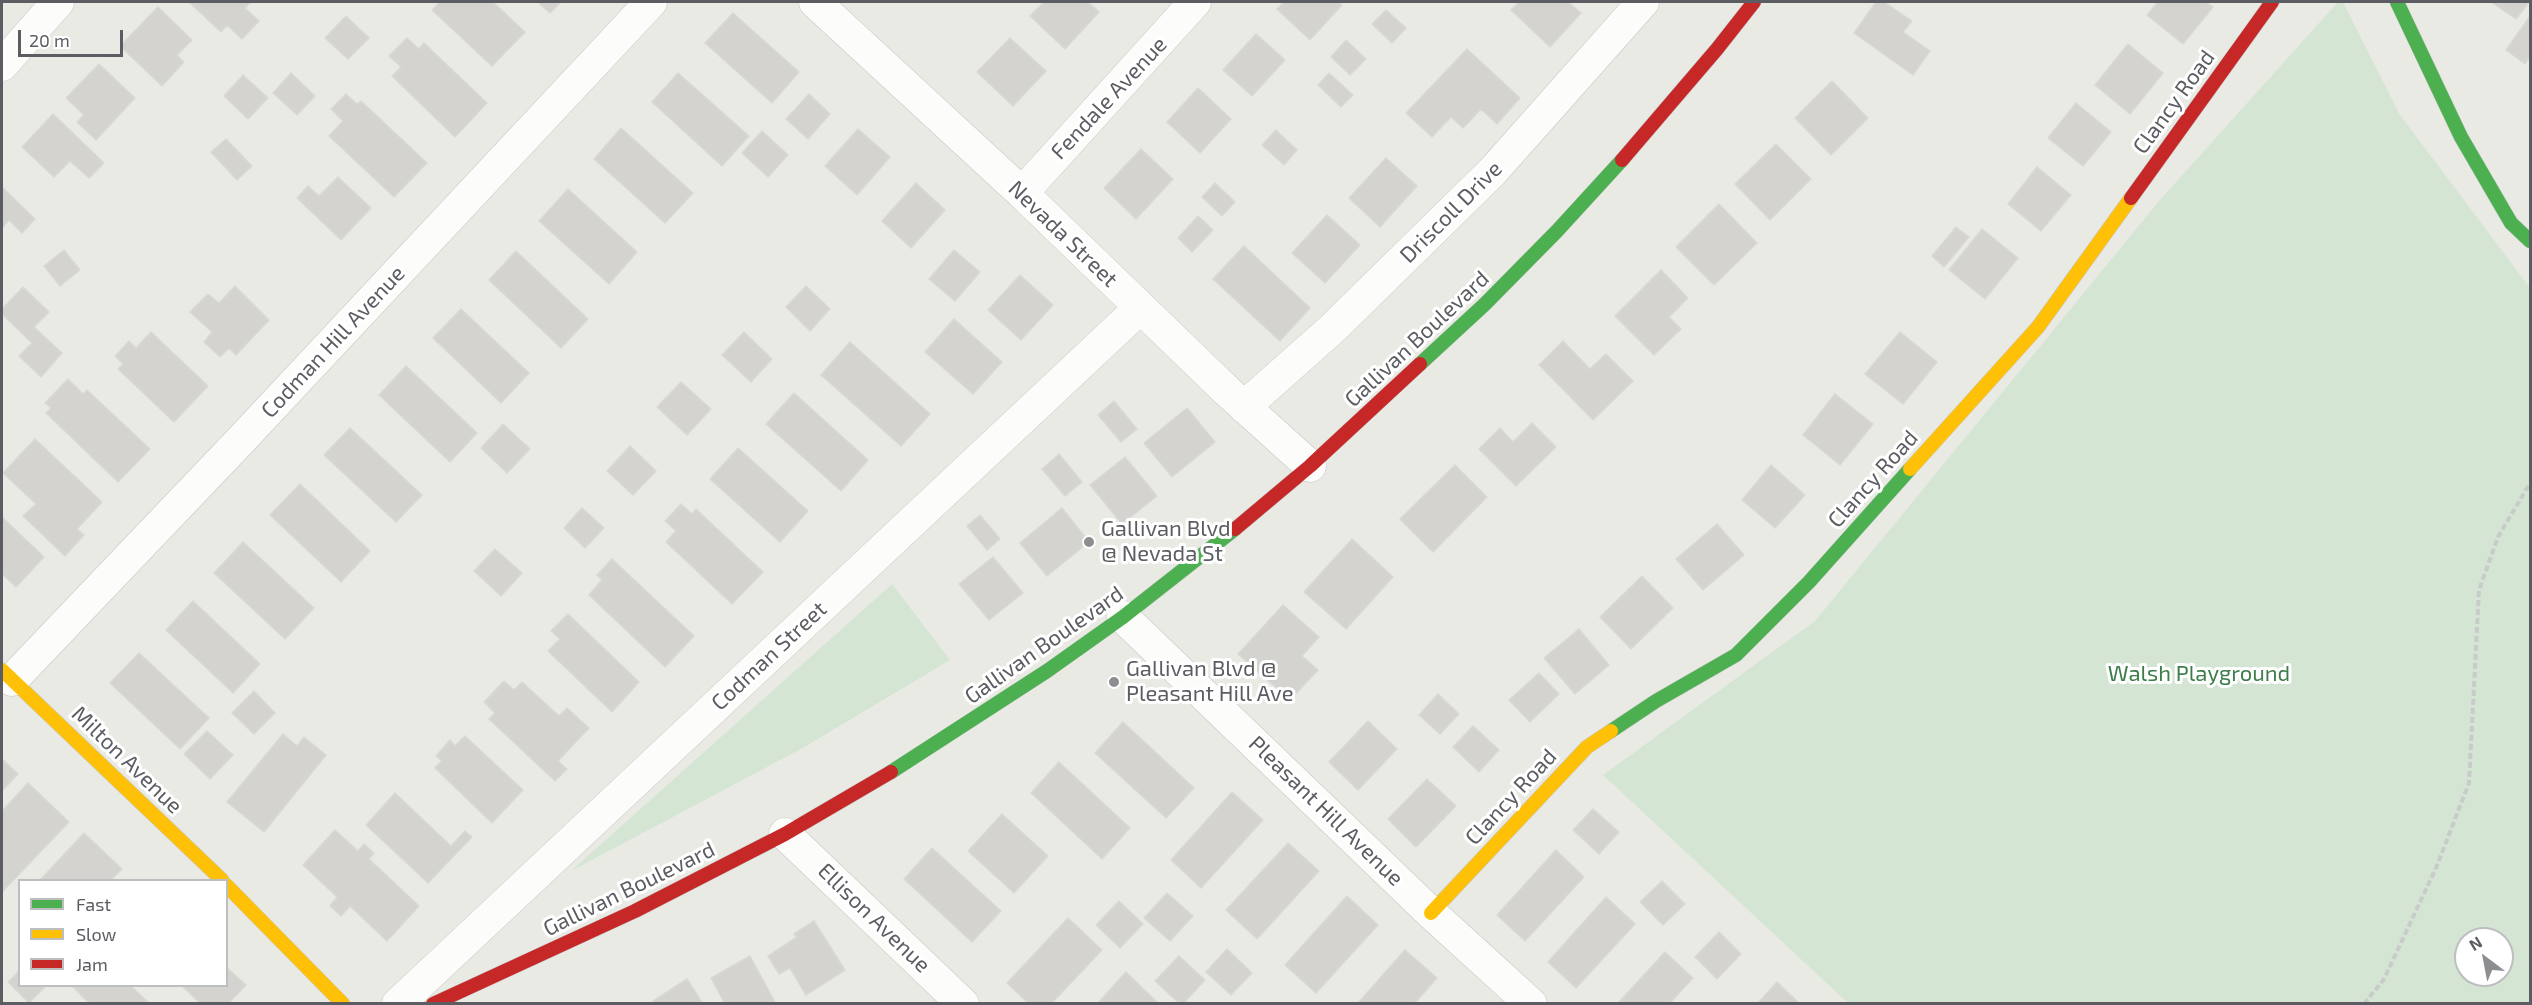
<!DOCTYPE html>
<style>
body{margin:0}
#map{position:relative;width:2532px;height:1005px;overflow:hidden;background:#eaeae5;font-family:"Exo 2",sans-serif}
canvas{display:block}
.frame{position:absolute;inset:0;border:3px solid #5b5d62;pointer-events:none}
.legend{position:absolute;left:18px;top:879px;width:210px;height:108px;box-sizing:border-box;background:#fff;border:2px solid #bdbec0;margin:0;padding:8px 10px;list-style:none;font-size:18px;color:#5b5d62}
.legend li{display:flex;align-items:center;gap:12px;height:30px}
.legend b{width:30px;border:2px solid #bdbec0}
.north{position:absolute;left:2454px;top:927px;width:60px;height:60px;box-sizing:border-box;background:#fff;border:2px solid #bdbec0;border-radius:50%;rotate:328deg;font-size:16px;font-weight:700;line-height:24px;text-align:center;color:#5b5d62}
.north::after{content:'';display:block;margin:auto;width:21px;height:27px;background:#8d8e90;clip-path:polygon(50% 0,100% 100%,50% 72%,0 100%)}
.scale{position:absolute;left:18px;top:30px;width:105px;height:27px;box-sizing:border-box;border:3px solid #5b5d62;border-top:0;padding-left:8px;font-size:18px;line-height:21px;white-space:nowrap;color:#5b5d62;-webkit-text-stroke:4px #fff;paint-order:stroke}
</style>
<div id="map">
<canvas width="2532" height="1005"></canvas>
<div class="frame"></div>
<ul class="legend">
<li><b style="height:8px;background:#4caf50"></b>Fast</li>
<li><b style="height:8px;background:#ffc107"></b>Slow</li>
<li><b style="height:8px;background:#c62828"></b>Jam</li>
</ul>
<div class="north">N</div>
<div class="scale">20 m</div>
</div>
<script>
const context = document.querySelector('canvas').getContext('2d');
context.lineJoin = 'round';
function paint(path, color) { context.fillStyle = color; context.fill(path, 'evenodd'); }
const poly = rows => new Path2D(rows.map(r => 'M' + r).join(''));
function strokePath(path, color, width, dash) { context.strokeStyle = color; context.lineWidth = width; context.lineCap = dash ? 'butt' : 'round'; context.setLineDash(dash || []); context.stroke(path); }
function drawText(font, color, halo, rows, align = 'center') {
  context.font = font + ' "Exo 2",sans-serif'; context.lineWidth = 6; context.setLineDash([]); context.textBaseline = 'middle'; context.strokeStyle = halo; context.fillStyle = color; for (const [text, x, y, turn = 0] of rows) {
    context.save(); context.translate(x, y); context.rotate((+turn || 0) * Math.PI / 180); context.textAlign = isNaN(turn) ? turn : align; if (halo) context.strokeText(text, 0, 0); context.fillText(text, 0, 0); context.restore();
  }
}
paint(poly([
 [2338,2,2343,2,2400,115,2530,288,2530,1003,1848,1003,1603,775,1815,621,2159,201],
 [2466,939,2502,939,2502,975,2466,975],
 [892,584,950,660,801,749,571,871]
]), '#d4e5d4');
const building = poly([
 [189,2,251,2,245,8,259,21,242,39,227,25,221,32,189,2],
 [440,2,493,2,525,32,492,66,432,10,440,2],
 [538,2,561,2,550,13,538,2],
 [1044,2,1088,2,1099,12,1065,49,1030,16,1044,2],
 [1284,2,1338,2,1342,5,1310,40,1277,9,1284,2],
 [1519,2,1568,2,1581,13,1550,47,1511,10,1519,2],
 [1876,2,1884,2,1912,21,1903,32,1930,51,1913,75,1854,33,1876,2],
 [2158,2,2206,2,2213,7,2183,44,2147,15,2158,2],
 [2491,2,2529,2,2516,19,2491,2],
 [158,7,192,40,177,55,184,62,162,86,120,46,158,7],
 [1386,10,1406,28,1392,43,1372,24,1386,10],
 [733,13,799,72,772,103,705,43,733,13],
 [346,16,369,38,348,59,325,38,346,16],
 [2530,16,2530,56,2525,64,2506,50,2530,16],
 [1256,34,1285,60,1252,96,1223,70,1256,34],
 [407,38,419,49,424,43,487,103,455,137,392,76,401,67,389,56,407,38],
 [1010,38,1046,71,1013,106,977,72,1010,38],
 [1346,40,1366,59,1350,75,1331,57,1346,40],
 [2128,44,2163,73,2130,114,2095,85,2128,44],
 [1467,49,1520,98,1497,124,1481,109,1463,128,1451,117,1432,137,1406,113,1467,49],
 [99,64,135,98,96,140,77,122,84,115,66,98,99,64],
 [291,73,315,96,297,115,273,93,291,73],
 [678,73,749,136,722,166,652,102,678,73],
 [1329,73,1353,95,1341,107,1318,85,1329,73],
 [243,75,268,98,248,119,224,96,243,75],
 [1832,81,1868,118,1831,155,1795,118,1832,81],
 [1198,88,1231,119,1200,153,1167,122,1198,88],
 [346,94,357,104,361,101,427,163,394,197,329,136,343,121,331,109,346,94],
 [809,94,830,114,808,139,786,119,809,94],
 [2076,103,2111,132,2083,166,2048,138,2076,103],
 [53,114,104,163,89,178,70,161,54,177,22,147,53,114],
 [621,128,693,193,665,223,594,159,621,128],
 [858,129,890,157,857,195,825,166,858,129],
 [1276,130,1297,150,1284,165,1262,145,1276,130],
 [762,131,788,155,768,177,742,153,762,131],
 [226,139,252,166,237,180,211,152,226,139],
 [1776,144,1811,179,1770,220,1735,184,1776,144],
 [1141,149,1173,179,1136,219,1104,188,1141,149],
 [1386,158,1417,186,1380,227,1349,198,1386,158],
 [2037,167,2071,195,2041,231,2008,204,2037,167],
 [338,177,371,208,341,240,297,198,308,186,319,196,338,177],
 [916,183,945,210,911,248,882,221,916,183],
 [1215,183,1235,202,1222,216,1202,197,1215,183],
 [2,187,35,219,22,233,9,220,2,228,2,187],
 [568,189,637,252,609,284,539,221,568,189],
 [1719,204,1757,243,1714,285,1676,247,1719,204],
 [1327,215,1360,245,1325,283,1292,253,1327,215],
 [1198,216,1213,230,1192,252,1178,238,1198,216],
 [1956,227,1969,237,1944,267,1932,256,1956,227],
 [1982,229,2018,258,1985,299,1949,270,1982,229],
 [1244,246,1310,308,1280,341,1213,279,1244,246],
 [64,250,80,270,60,286,44,266,64,250],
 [954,250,980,272,955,301,929,279,954,250],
 [516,251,588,319,561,348,489,280,516,251],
 [1661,270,1688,298,1669,317,1681,329,1654,355,1615,316,1661,270],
 [1020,275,1053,305,1021,340,988,310,1020,275],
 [235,286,269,320,236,355,229,348,220,357,204,342,212,332,190,312,208,294,219,303,235,286],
 [806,286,830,309,810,331,786,307,806,286],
 [23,287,49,312,34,327,62,353,41,377,19,356,32,343,2,314,2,309,23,287],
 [461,309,529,373,501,403,433,338,461,309],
 [954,319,1002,362,973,394,925,352,954,319],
 [151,332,208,386,174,422,118,369,123,364,115,356,129,341,136,348,151,332],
 [744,332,772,359,751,382,722,355,744,332],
 [1900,332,1937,362,1903,404,1865,374,1900,332],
 [1563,341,1590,369,1606,354,1633,381,1593,420,1539,365,1563,341],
 [850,342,930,414,901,446,821,375,850,342],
 [406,366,477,433,450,462,379,395,406,366],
 [68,379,83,394,87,390,150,449,118,482,46,413,51,408,45,403,68,379],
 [681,382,711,409,687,435,657,407,681,382],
 [794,393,868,460,841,491,766,424,794,393],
 [1835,394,1873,424,1840,465,1803,435,1835,394],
 [1114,401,1137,429,1121,442,1098,415,1114,401],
 [1187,408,1215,442,1172,477,1144,443,1187,408],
 [1532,423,1556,447,1516,486,1479,449,1500,428,1513,442,1532,423],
 [503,424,530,449,507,473,481,448,503,424],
 [350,428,422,495,396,522,324,455,350,428],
 [35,439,102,502,77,529,84,535,65,556,23,516,36,504,3,473,35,439],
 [630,446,656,471,633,495,607,471,630,446],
 [738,448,808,511,780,542,710,479,738,448],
 [1059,454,1082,482,1065,496,1042,469,1059,454],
 [1125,457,1157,496,1122,524,1090,485,1125,457],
 [1455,465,1487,497,1433,552,1400,519,1455,465],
 [1771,465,1805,495,1775,528,1742,500,1771,465],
 [300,484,370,551,341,582,270,515,300,484],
 [681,504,692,514,696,509,763,572,732,604,666,542,676,531,665,521,681,504],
 [582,508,604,528,585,548,564,528,582,508],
 [1062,508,1089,542,1047,576,1020,543,1062,508],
 [980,515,1000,539,987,550,967,526,980,515],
 [2,517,44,557,16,587,2,574,2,517],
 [1717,524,1744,555,1703,590,1676,559,1717,524],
 [1352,539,1393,577,1346,629,1304,592,1352,539],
 [243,542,314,608,285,639,214,573,243,542],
 [495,549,522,573,501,596,474,571,495,549],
 [993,557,1023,593,989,620,959,584,993,557],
 [612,559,694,636,665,667,589,595,602,580,597,575,612,559],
 [1642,576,1673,608,1631,649,1600,617,1642,576],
 [193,601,260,664,233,693,166,630,193,601],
 [1283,605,1319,637,1302,656,1318,670,1290,700,1238,654,1283,605],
 [568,614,639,682,612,712,548,651,560,639,551,631,568,614],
 [1579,629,1609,665,1575,694,1544,658,1579,629],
 [139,653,209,718,180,749,110,683,139,653],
 [1539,673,1559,694,1530,722,1509,700,1539,673],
 [504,681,514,690,522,682,559,716,567,708,589,728,558,761,567,769,555,781,489,719,495,713,484,702,504,681],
 [254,691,275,713,254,734,232,713,254,691],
 [1438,694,1459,714,1440,734,1419,715,1438,694],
 [1368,721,1397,749,1358,790,1329,762,1368,721],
 [1123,722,1194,788,1166,818,1095,753,1123,722],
 [1473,726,1499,750,1479,772,1453,747,1473,726],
 [207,731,233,755,210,779,184,754,207,731],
 [283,734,297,746,304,737,326,755,264,832,227,802,283,734],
 [465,736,523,790,492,823,435,768,442,761,436,756,450,740,455,746,465,736],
 [2,759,18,774,2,791,2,759],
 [1059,762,1130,828,1102,859,1031,793,1059,762],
 [1427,779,1456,806,1416,847,1388,819,1427,779],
 [28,783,69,822,3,891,2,811,28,783],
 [1232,792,1263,820,1201,888,1171,860,1232,792],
 [395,793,451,846,465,831,472,837,428,883,366,825,395,793],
 [1593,809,1619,832,1599,854,1573,830,1593,809],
 [1002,814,1048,856,1014,893,968,851,1002,814],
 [335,830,358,851,364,844,374,853,369,859,419,906,387,941,350,906,341,916,330,906,337,897,303,865,335,830],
 [84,833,122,869,111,880,40,880,84,833],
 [1288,843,1319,871,1257,939,1226,910,1288,843],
 [932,848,1001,911,972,942,904,879,932,848],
 [1556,850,1584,877,1525,941,1497,915,1556,850],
 [1662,881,1685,904,1663,925,1640,902,1662,881],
 [1167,893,1193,916,1170,941,1144,918,1167,893],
 [1347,896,1378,925,1316,993,1285,965,1347,896],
 [1606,897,1635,924,1576,988,1548,962,1606,897],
 [1119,901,1143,924,1120,948,1096,925,1119,901],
 [1068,918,1102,950,1051,1004,1029,1004,1007,983,1068,918],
 [814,921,845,970,806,995,790,968,779,974,768,956,797,937,794,934,814,921],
 [1719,932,1741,954,1717,979,1695,957,1719,932],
 [1227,949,1252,973,1231,995,1206,972,1227,949],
 [1405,950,1437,978,1414,1004,1357,1004,1405,950],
 [1665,952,1693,978,1669,1004,1617,1004,1665,952],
 [750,956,776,1004,725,1004,711,978,750,956],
 [1179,956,1205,980,1183,1004,1180,1004,1155,981,1179,956],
 [226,967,246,985,228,1004,201,1004,182,986,226,986,226,967],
 [20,970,20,986,46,986,29,1003,8,982,20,970],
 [1126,972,1159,1004,1097,1004,1126,972],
 [687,979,703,1004,654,1004,653,1001,687,979],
 [1777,982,1800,1004,1757,1004,1777,982],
 [72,986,131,986,150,1004,90,1004,72,986]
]);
paint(building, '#d4d3d0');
strokePath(building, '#d9d9d4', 1.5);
const street = poly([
 [815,2,1022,193,1227,391,1310,466],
 [2,65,58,2],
 [1022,193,1195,2],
 [1244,407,1332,329,1493,171,1643,2],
 [1123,617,1431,913,1531,1004],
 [12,680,241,440,651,2],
 [785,834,963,1004],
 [398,1004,1140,308]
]);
const fast = poly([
 [2397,2,2461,137,2511,223,2530,241],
 [1420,364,1485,304,1557,231,1622,160],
 [1611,731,1656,701,1736,655,1809,582,1910,469],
 [891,772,1047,671,1123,617,1235,529]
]);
const slow = poly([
 [1910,469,2038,327,2131,198],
 [2,670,222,880],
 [226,885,343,1004],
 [1431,913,1587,747,1611,731]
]);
const jam = poly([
 [1622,160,1717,49,1754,2],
 [2131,198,2272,2],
 [1235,529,1310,466,1420,364],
 [433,1004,635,911,785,834,891,772]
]);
strokePath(street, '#c6c6c6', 33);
strokePath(fast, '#c6c7c7', 15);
strokePath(slow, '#c6c7c7', 15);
strokePath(jam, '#c6c7c7', 15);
strokePath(poly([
 [2364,1004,2384,979,2436,868,2469,783,2479,590,2498,537,2530,483]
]), '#c8cbca', 4, [6, 3]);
strokePath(street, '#fcfcfb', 32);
strokePath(fast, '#4caf50', 14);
strokePath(slow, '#ffc107', 14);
strokePath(jam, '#c62828', 14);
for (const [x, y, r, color] of [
 [1089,542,6,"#8d8e90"],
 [1114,682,6,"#8d8e90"]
]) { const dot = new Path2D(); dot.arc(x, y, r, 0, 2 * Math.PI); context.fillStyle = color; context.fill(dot); strokePath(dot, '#fff', 2); }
drawText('22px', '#5b5d62', '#fff', [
 ["Fendale Avenue",1109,98,-47],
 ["Clancy Road",2174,102,-54],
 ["Driscoll Drive",1451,212,-45],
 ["Nevada Street",1063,234,44],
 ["Gallivan Boulevard",1417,339,-43],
 ["Codman Hill Avenue",333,342,-47],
 ["Clancy Road",1873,479,-48],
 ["Gallivan Boulevard",1044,645,-35],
 ["Codman Street",769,656,-43],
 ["Milton Avenue",127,760,44],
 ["Clancy Road",1511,797,-47],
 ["Pleasant Hill Avenue",1326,811,44],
 ["Gallivan Boulevard",629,889,-26],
 ["Ellison Avenue",874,918,44]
]);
drawText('22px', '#5b5d62', '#fff', [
 ["Gallivan Blvd",1101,529],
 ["@ Nevada St",1101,554],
 ["Gallivan Blvd @",1126,669],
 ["Pleasant Hill Ave",1126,694]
], 'left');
drawText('22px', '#3e7e4b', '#fff', [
 ["Walsh Playground",2199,674]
]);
</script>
